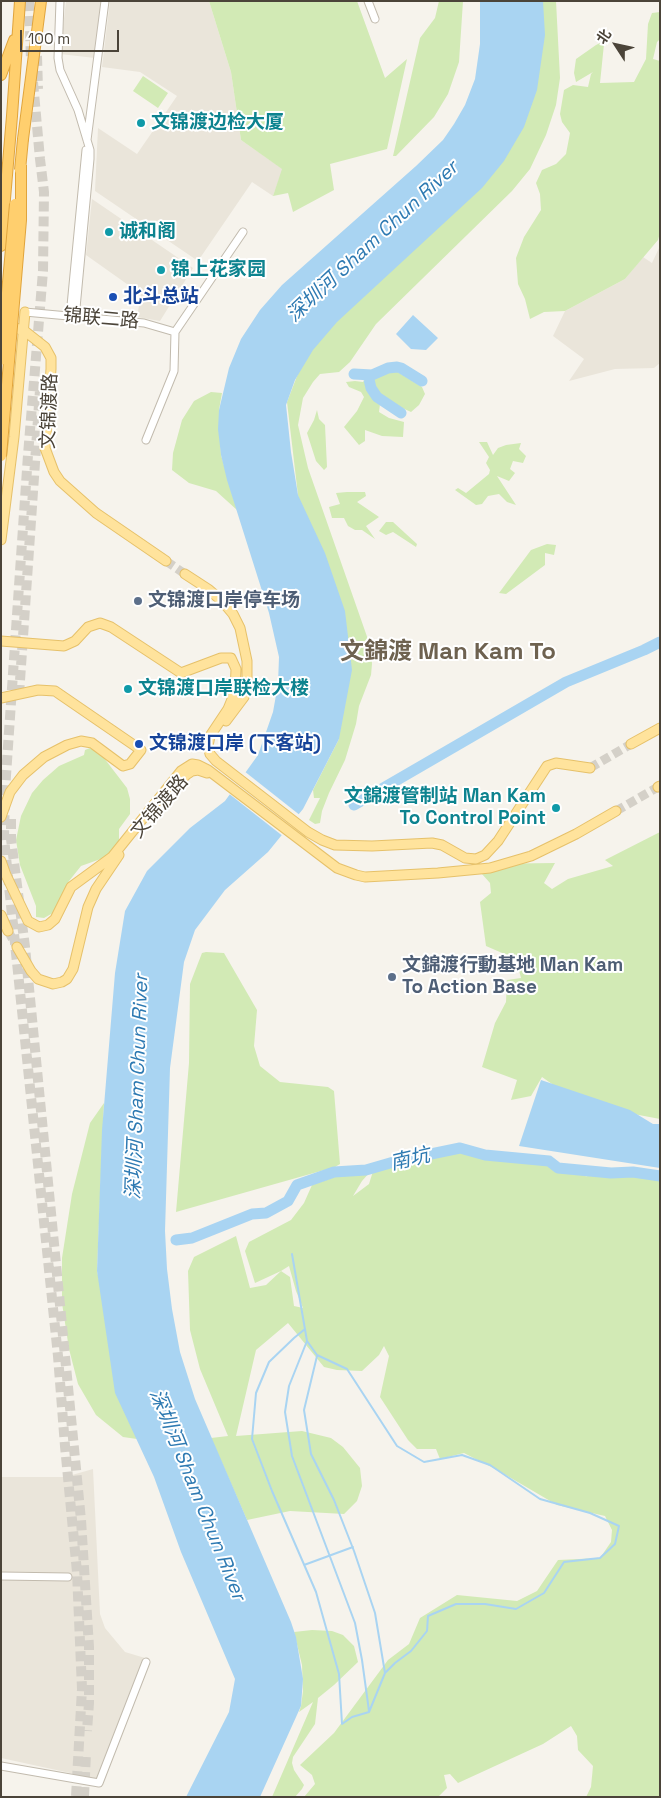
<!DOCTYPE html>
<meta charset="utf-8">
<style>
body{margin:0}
#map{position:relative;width:661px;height:1798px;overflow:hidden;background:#f6f3ec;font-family:"Space Grotesk","Noto Sans SC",sans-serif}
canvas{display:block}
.frame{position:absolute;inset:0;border:2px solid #4b4439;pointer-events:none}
.north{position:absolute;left:591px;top:20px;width:50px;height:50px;-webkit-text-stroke:4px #fff;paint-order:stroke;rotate:305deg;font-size:14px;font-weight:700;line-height:20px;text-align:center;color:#4b4439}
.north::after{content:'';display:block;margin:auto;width:18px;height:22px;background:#4b4439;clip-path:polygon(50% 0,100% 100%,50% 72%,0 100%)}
.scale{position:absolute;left:20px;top:30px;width:99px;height:22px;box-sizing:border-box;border:2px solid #4b4439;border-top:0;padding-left:6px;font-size:15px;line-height:18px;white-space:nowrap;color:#4b4439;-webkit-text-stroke:4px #fff;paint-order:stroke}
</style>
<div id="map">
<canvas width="661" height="1798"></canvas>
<div class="frame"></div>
<div class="north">北</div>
<div class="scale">100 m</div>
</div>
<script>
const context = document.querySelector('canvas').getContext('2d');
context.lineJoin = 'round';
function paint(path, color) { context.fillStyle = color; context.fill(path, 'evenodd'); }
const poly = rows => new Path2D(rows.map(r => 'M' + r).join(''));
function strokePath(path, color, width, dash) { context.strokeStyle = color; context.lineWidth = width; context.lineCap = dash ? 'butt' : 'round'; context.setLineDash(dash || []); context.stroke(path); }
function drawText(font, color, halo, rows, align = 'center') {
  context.font = font + ' "Space Grotesk","Noto Sans SC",sans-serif'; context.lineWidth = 4; context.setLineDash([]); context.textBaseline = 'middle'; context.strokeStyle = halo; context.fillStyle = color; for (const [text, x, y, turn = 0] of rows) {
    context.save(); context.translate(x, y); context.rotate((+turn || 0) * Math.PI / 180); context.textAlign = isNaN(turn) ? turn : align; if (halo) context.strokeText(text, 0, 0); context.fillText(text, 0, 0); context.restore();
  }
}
paint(poly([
 [66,1,101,1,95,58,60,54],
 [110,1,209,1,231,72,241,140,283,169,273,196,252,182,198,261,95,191,98,128,137,154,177,96,140,72,102,67],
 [92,199,193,268,160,321,137,317,141,294,86,255],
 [660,246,660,363,654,368,615,369,569,381,584,359,553,336,565,311,625,279,643,257,652,263],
 [93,1469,100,1614,105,1628,125,1652,145,1658,98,1779,1,1758,1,1477,65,1477]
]), '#eae5da');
paint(poly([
 [209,1,357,1,385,78,407,59,387,149,330,164,334,190,293,212,288,193,273,196,282,169,241,140,231,72],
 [439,1,463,1,459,62,448,94,434,117,396,156,393,156,420,38,435,18],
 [534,1,556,1,560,78,556,105,546,135,530,169,512,191,376,324,350,362,339,372,320,374,313,382,303,398,298,425,308,468,371,648,372,664,371,675,359,706,356,724,345,760,329,793,322,811,320,823,315,824,309,820,320,798,314,798,313,790,339,739,298,495,287,402,304,358],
 [660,12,660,39,657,42,653,59,660,61,660,233,658,240,625,279,565,311,544,312,530,319,525,299,518,284,516,258,524,237,541,210,540,194,536,183,542,170,556,164,566,154,570,133,562,122,560,114,564,90,573,85,588,87,591,74,593,72,576,82,574,73,576,59,596,45,602,42,604,44,600,83,634,82,646,59,648,24,652,13],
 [143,76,168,93,158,108,133,91],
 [385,364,422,387,425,394,419,405,411,412,387,401,380,404,379,412,389,418,404,422,403,437,382,436,365,430,365,441,359,445,344,427,357,411,364,397,361,392,349,387,346,382,355,381,363,382,372,371],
 [211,392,222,393,219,410,221,455,237,510,216,491,189,483,172,470,173,453,182,420,194,401],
 [317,410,319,419,325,425,327,467,324,470,316,461,307,433,314,420],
 [479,442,487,442,493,455,498,448,506,445,521,443,519,449,526,456,523,463,513,461,510,469,515,473,509,481,497,476,516,505,507,502,499,494,488,496,482,504,476,505,455,490,458,488,466,493,489,474,490,470,486,463,489,457],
 [347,492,365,492,366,496,357,502,379,517,366,526,375,539,362,530,355,530,348,526,344,518,332,518,329,507,340,504,336,493],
 [386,522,393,522,417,544,416,547,393,532,386,535,379,531],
 [547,544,556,545,554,555,545,553,545,565,506,594,499,593,531,550],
 [90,748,97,751,104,758,127,788,130,799,130,814,119,829,119,843,109,856,81,866,69,881,53,913,44,918,36,917,36,906,20,865,16,840,21,816,32,793,43,780,59,766,84,755,85,750],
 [660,832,660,1119,623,1112,562,1091,542,1077,531,1096,511,1100,517,1080,482,1067,495,1023,506,1002,507,980,521,978,516,959,486,946,480,902,491,893,490,883,473,864,555,863,544,883,552,889,568,879,613,866,605,860],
 [206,952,224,953,257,1010,254,1046,260,1066,280,1082,328,1087,334,1091,340,1164,335,1167,176,1212,189,1063,190,984,202,953],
 [104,1103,97,1271,137,1439,123,1437,96,1415,78,1384,69,1349,62,1303,62,1258,72,1194,90,1123],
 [460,1148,479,1153,549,1161,559,1168,593,1172,585,1177,597,1172,644,1174,660,1178,660,1797,586,1797,591,1787,593,1766,578,1750,577,1736,571,1726,543,1744,458,1783,450,1774,444,1775,447,1788,438,1797,304,1797,315,1784,312,1775,300,1765,334,1733,388,1660,409,1644,420,1618,457,1595,517,1601,537,1591,558,1560,600,1558,611,1542,612,1530,605,1516,557,1505,499,1471,464,1453,440,1459,436,1449,417,1449,408,1440,380,1397,389,1356,384,1346,379,1355,362,1371,337,1370,324,1367,288,1323,256,1350,236,1436,302,1431,331,1438,343,1447,360,1468,362,1486,357,1501,344,1514,290,1511,247,1520,211,1438,228,1436,200,1369,190,1330,188,1271,194,1257,236,1236,250,1288,266,1285,281,1271,255,1283,245,1251,249,1242,291,1220,304,1203,312,1185,366,1166,370,1172,362,1181,353,1196,369,1184,374,1168],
 [289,1266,296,1291,303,1308,294,1306,290,1277,281,1271],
 [312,1630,332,1631,343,1635,354,1646,358,1662,334,1685,318,1698,315,1724,293,1757,292,1763,294,1770,304,1785,302,1789,295,1797,272,1797,313,1702,299,1712,301,1706,303,1691,302,1665,294,1632]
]), '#d2eab5');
paint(poly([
 [480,1,543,1,545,35,537,90,524,127,504,161,482,188,337,322,313,350,295,380,286,405,291,452,298,495,325,553,345,611,352,670,339,739,303,809,268,852,225,890,195,930,184,962,170,1068,165,1231,167,1269,172,1309,180,1352,195,1399,291,1622,296,1637,303,1679,301,1706,260,1797,186,1797,229,1712,235,1679,181,1552,154,1477,115,1393,97,1271,102,1130,115,973,125,911,147,871,190,828,225,801,258,755,273,712,278,684,279,657,269,613,227,480,221,455,218,429,219,410,229,368,241,339,260,310,282,285,416,166,443,140,454,124,465,105,475,79,480,44],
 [413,315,438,338,426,350,411,349,396,334],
 [541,1080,630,1110,653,1124,660,1124,660,1168,519,1146]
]), '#a9d4f2');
paint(poly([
 [244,771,301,816,284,837,228,793]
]), '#f6f3ec');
strokePath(poly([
 [292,1254,307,1341,317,1355,347,1369,397,1446,424,1462,462,1455,490,1465,540,1499,590,1513,619,1526,615,1544,600,1558,564,1562,544,1593,516,1609,485,1604,456,1604,428,1616,427,1631,411,1651,395,1663,385,1673,369,1712,352,1717,342,1724,339,1674,316,1592,272,1491,252,1439,256,1393,269,1362,294,1338,305,1329],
 [307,1341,289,1386,285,1412,292,1456,355,1623,362,1660,369,1711],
 [317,1356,304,1410,311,1454,334,1500,354,1551,375,1613,385,1673],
 [304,1565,353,1547]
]), '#a9d4f2', 2);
strokePath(poly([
 [354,374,372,375,388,368,397,367,401,368,422,381],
 [368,375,371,388,377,397,401,413],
 [354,805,566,682,644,650,660,642],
 [176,1240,192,1238,252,1214,266,1213,288,1201,297,1185,334,1172,366,1170,397,1161,460,1148,485,1155,549,1161,558,1168,611,1173,633,1172,660,1176]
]), '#a9d4f2', 11);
strokePath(poly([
 [166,561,185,574],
 [590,768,631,744],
 [616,811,658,787],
 [8,931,17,947]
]), '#d4d0c8', 9, [9, 4.5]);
strokePath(poly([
 [29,1,31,60],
 [37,56,38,89],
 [33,82,40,159,44,192,43,271,28,455,5,790,4,838,58,1356,65,1446,77,1572,82,1689,76,1797],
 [19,695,40,390],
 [11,819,11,839,25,947,81,1520,89,1647,89,1703,87,1731],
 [84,1797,86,1753]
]), '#d4d0c8', 10, [10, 5]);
const minor = poly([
 [60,1,58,58,60,70,78,110,90,150,90,159,76,308,70,317],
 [368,1,375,19],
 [87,140,105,1],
 [25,312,144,323,175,332],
 [70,316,86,150],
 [146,440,174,371,175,332,243,232],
 [1,1576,68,1577],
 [1,1766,99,1783,146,1662]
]);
const major = poly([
 [6,326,16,328,26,332,45,347,51,358,51,369,45,448,54,472,60,481,96,513,166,561],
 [1,540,14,437,25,312],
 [185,574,208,589,222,601,233,614,240,628,247,661,247,687,244,697,226,721],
 [1,641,64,646,75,641,88,627,100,623,111,627,181,673,221,658,231,658,236,669,235,692,228,709,210,736,208,746,210,754,216,761,308,832,322,840,335,845,372,846,432,843,442,845,465,858,476,859,485,855,498,841,547,766,556,763,590,768],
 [1,698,38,690,55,691,141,750,130,764,123,766,92,743,81,741,67,745,44,757,23,775,10,792,1,817],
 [631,744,660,728],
 [178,783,186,775,192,771,198,770,207,773],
 [658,787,660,786],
 [1,861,6,875,28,921,39,927,48,925,55,919,71,887,112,857,181,771,192,764,198,765,208,770,337,868,356,875,365,877,438,873,490,868,531,856,576,834,616,811],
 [1,915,8,931],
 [17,947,31,971,38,979,53,984,62,982,67,979,73,969,88,907,96,889,119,855]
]);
const highway = poly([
 [1,75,14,40],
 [23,139,41,1],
 [1,246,12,116,20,1]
]);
strokePath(minor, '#c2bbae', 9);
strokePath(major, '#e6c16a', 11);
strokePath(highway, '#e0a43c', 12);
strokePath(minor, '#fff', 7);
strokePath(major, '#ffe39c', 9);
strokePath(highway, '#ffcf6e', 10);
const highwayBridge = poly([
 [20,170,23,139],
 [1,360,15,204],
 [1,456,21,220,21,165]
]);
strokePath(highwayBridge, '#e0a43c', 12, []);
strokePath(highwayBridge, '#ffcf6e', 10);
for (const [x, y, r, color] of [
 [141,123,5,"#0f9aa8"],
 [109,232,5,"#0f9aa8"],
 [161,270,5,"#0f9aa8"],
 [113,297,5,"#1a4fb4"],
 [138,601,5,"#5c6f8a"],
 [128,689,5,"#0f9aa8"],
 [139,744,5,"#1a4fb4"],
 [556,808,5,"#0f9aa8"],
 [392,977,5,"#5c6f8a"]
]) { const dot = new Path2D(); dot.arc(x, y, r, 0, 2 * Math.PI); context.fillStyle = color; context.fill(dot); strokePath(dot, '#fff', 2); }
drawText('bold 19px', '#0d838f', '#fff', [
 ["文锦渡边检大厦",151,123],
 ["诚和阁",119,232],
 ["锦上花家园",171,270],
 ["文锦渡口岸联检大楼",138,689],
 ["文錦渡管制站 Man Kam",546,797,"right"],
 ["To Control Point",546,819,"right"]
], 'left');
drawText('bold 19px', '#164399', '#fff', [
 ["北斗总站",123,297],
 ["文锦渡口岸 (下客站)",149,744]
], 'left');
drawText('19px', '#4b4439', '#fff', [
 ["锦联二路",101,319,5],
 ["文锦渡路",50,411,-88],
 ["文锦渡路",160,807,-49]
]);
drawText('bold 19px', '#4e5e75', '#fff', [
 ["文锦渡口岸停车场",148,601],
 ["文錦渡行動基地 Man Kam",402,966],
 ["To Action Base",402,988]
], 'left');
drawText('italic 20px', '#2e7ab2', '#fff', [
 ["深圳河 Sham Chun River",373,242,-43],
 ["深圳河 Sham Chun River",138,1087,-88],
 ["南坑",410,1160,-13],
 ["深圳河 Sham Chun River",197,1495,68]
]);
drawText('bold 24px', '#6e6250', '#fff', [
 ["文錦渡 Man Kam To",448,652]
]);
</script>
